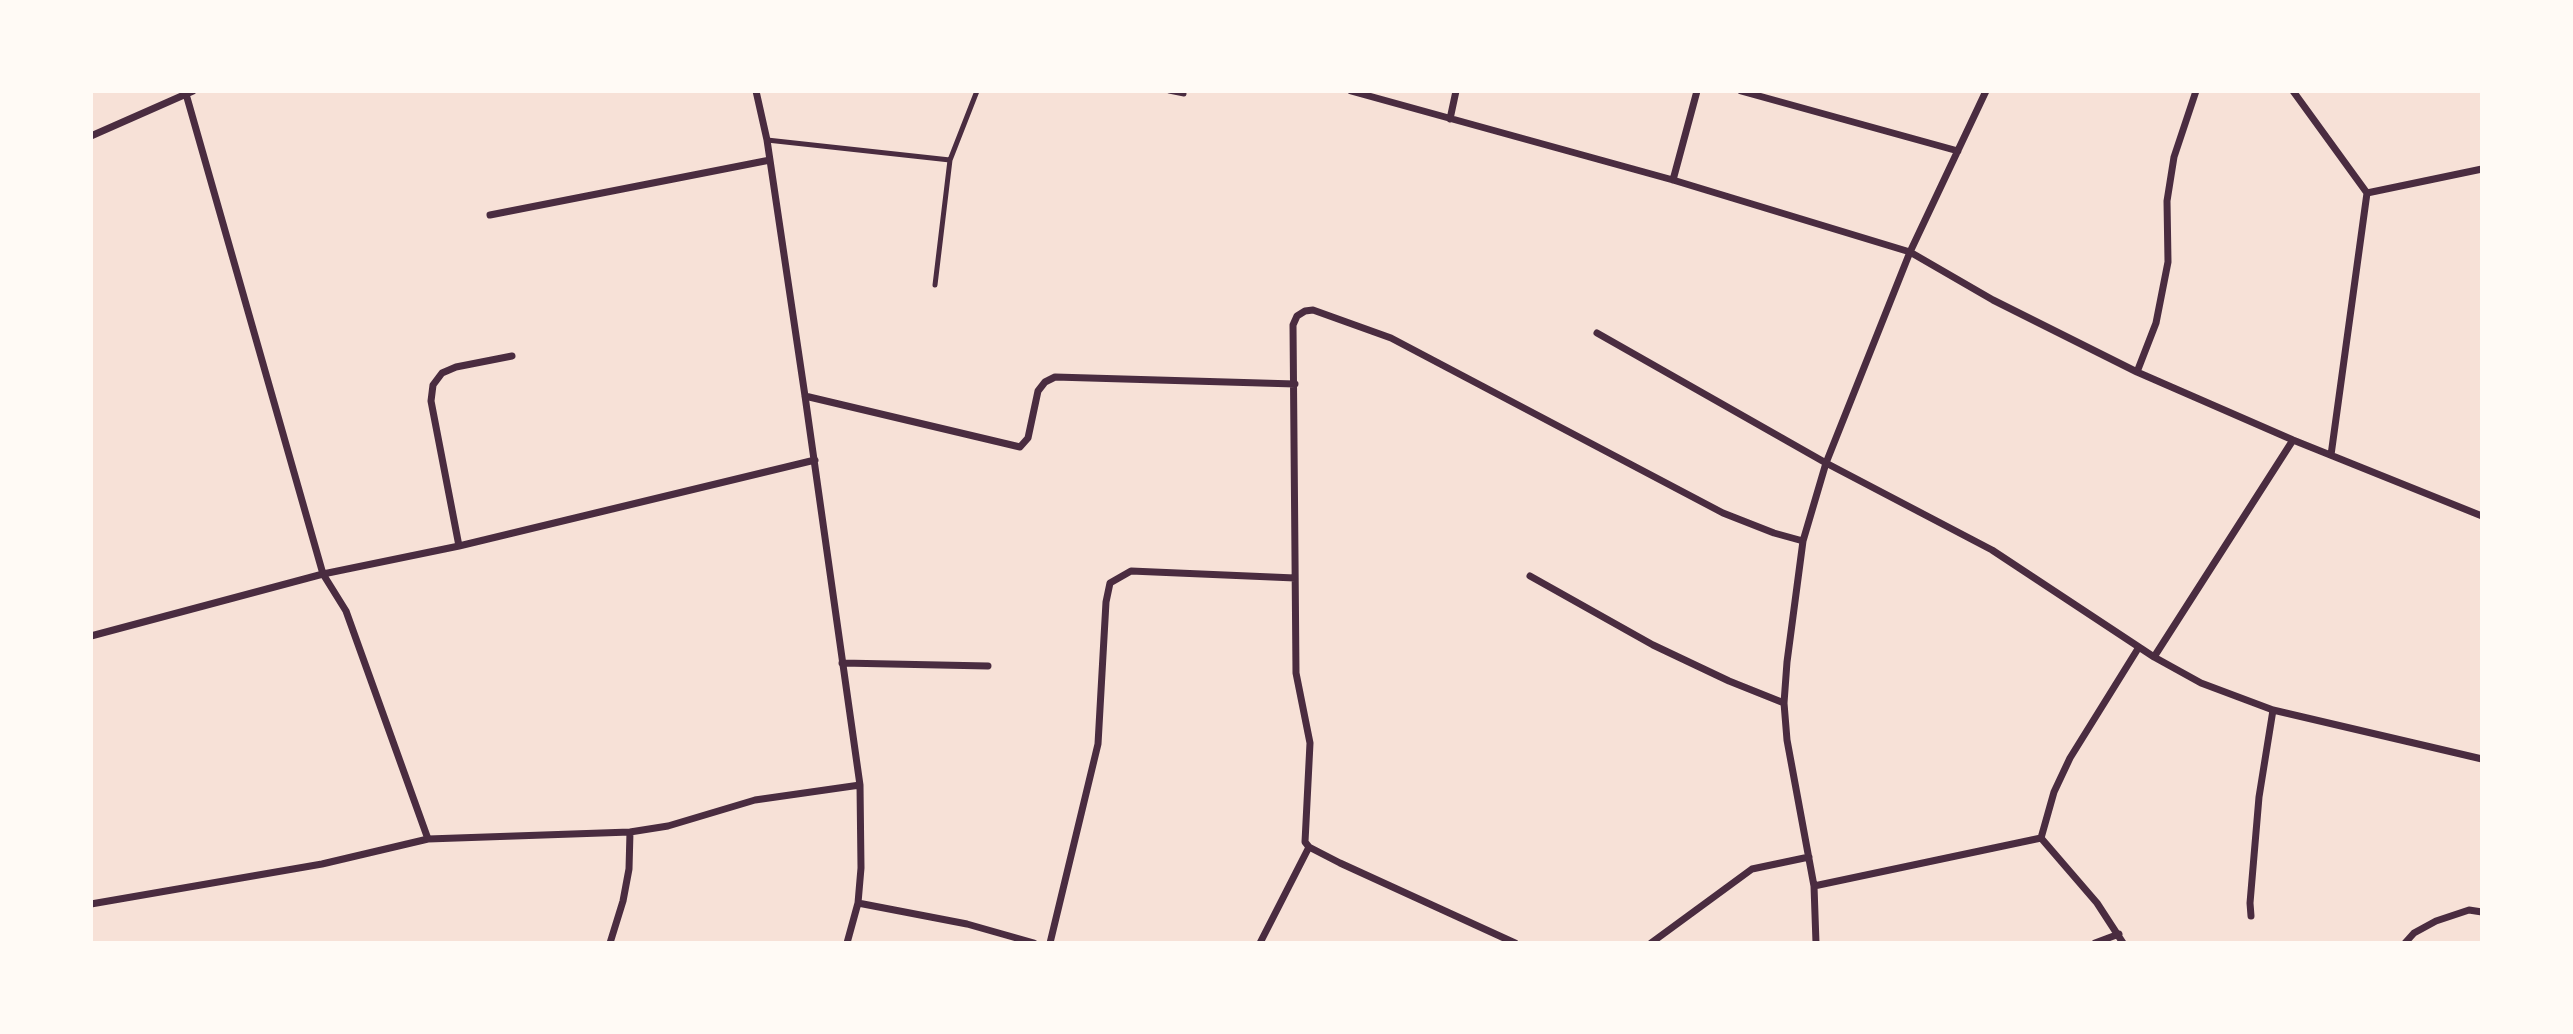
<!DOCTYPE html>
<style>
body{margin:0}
#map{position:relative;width:2573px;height:1034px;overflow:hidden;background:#f7e1d7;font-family:Spectral,serif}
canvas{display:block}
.frame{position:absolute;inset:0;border:93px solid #fffaf5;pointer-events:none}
</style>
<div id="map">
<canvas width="2573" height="1034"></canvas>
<div class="frame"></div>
</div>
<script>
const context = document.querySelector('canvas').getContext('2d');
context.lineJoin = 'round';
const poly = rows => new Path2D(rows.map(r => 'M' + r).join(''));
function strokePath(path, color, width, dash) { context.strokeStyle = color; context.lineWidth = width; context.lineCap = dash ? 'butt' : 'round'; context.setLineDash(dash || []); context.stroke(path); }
strokePath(poly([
 [1169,91,1184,94],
 [767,140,950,160],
 [935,285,950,160,977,91]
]), '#4a2c40', 5);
strokePath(poly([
 [756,91,767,140,805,396,860,785,861,868,858,903,847,943],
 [1351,91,1673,180,1910,252,1993,300,2137,372,2293,440,2482,516],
 [1741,91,1958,151],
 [2293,91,2367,193,2331,455],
 [186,94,323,574,346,611,428,839],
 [1450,119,1456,91],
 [91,136,193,91],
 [1673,180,1697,91],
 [2367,193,2482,169],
 [490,215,770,160],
 [1597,333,1826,463,1992,550,2154,657,2201,683,2273,710,2482,759],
 [2137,372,2156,323,2168,262,2167,201,2174,157,2196,91],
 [805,396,1020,447,1028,438,1038,391,1045,382,1055,377,1295,384],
 [459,546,431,401,433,385,442,373,456,367,512,356],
 [1530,576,1653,645,1729,681,1784,703],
 [91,636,323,574,459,546,815,460],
 [2154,657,2293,440],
 [842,663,988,666],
 [2041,838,2054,792,2070,758,2139,647],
 [2041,838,2097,903,2123,943],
 [1814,886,2041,838],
 [858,903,967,924,1034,943],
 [91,904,322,864,428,839,630,832,668,826,755,800,860,785],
 [2251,916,2250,903,2259,797,2273,710],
 [610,943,623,901,629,869,630,832],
 [1050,943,1098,744,1106,602,1110,583,1131,571,1295,578],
 [1260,943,1309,847],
 [1515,943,1340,863,1309,847,1305,842,1310,743,1296,673,1293,325,1297,316,1305,311,1313,310,1391,338,1723,513,1774,533,1803,541],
 [1651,943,1752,869,1809,857],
 [1816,943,1814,886,1787,740,1784,703,1787,662,1803,541,1826,463,1910,252,1986,91],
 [2095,943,2119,934],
 [2405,943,2414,933,2436,921,2469,910,2482,912]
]), '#4a2c40', 7);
</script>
